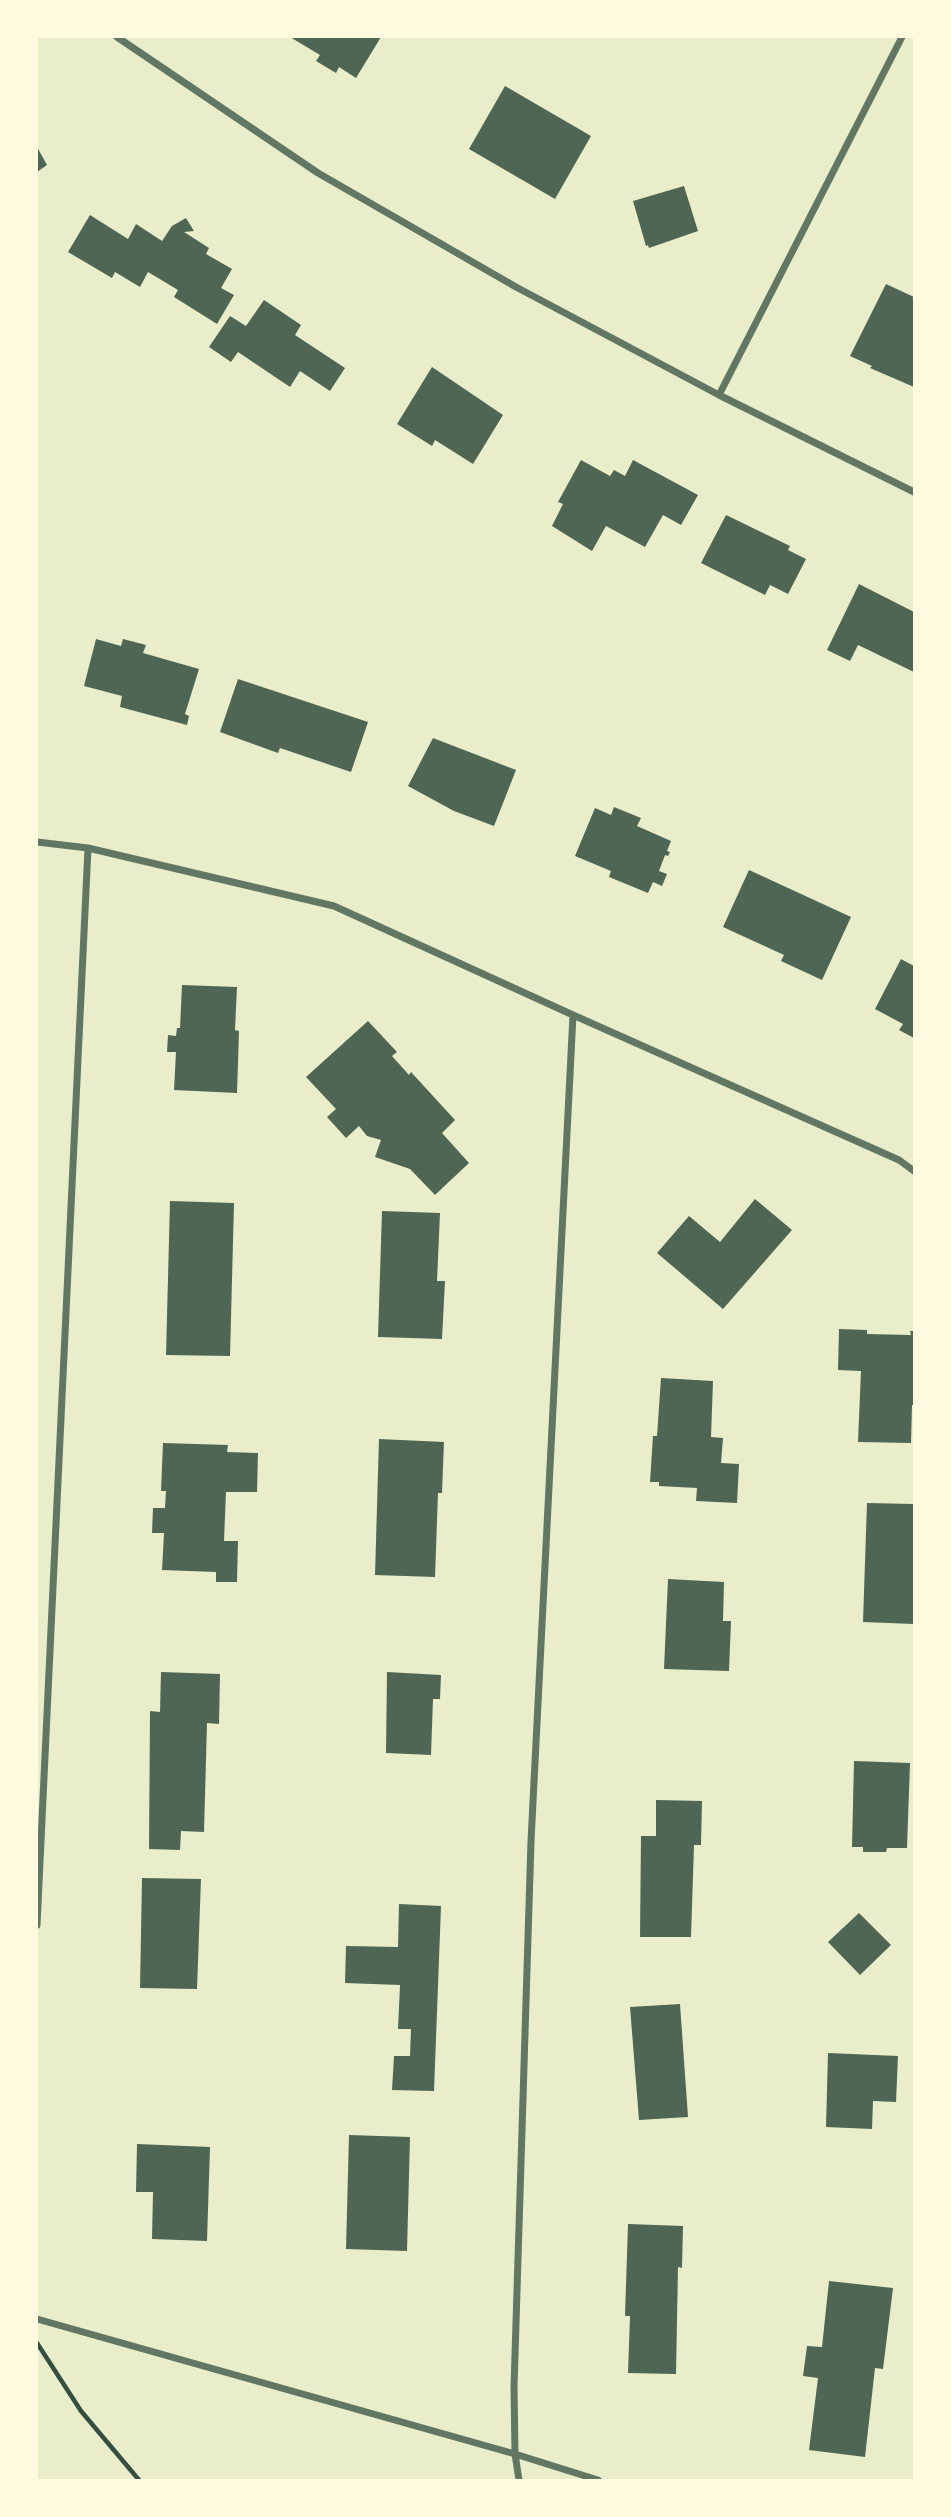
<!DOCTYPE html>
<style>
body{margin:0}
#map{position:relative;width:951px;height:2517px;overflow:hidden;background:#e9edc9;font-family:Rubik,sans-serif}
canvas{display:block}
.frame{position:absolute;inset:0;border:38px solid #fefae0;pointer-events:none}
</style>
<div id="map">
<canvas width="951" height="2517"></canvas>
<div class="frame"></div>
</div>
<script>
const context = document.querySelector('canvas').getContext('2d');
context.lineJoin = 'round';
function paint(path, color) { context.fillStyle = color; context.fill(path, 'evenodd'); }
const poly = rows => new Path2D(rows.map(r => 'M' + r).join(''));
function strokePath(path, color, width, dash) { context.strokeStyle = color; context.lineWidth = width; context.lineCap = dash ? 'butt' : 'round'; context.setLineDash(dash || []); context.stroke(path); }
paint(poly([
 [290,37,381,37,356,78,339,67,336,73,316,61,320,55],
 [505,86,591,136,555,199,469,149],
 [37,147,47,165,37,172],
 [684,186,698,231,649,248,648,245,646,246,633,201],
 [90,215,128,239,136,224,162,241,172,226,186,218,194,231,184,232,209,248,206,254,232,269,221,288,234,295,217,324,174,297,178,290,148,272,140,287,115,272,112,278,68,252],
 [886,284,914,297,914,387,870,368,872,366,850,356],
 [264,300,301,325,295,335,345,368,330,391,300,371,290,387,238,352,231,362,209,347,230,316,246,326],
 [432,367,503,415,473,464,435,440,432,446,397,424],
 [581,460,610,476,614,470,625,476,633,460,698,495,681,525,663,515,645,547,606,526,592,551,552,526,563,504,558,502],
 [726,515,790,546,788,550,806,559,788,594,770,585,765,595,701,563],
 [859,584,914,612,914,672,858,645,850,661,827,650],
 [96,639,121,646,123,639,146,645,143,653,199,669,185,714,189,716,187,725,120,707,122,696,84,686],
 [238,679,368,722,351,772,280,748,278,753,220,732],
 [433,738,516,770,494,826,454,811,408,786],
 [614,807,641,818,637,826,671,841,667,851,670,852,668,856,665,855,659,871,667,874,662,886,653,882,648,893,609,877,611,871,575,856,595,808,611,815],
 [749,870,851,917,822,980,781,961,784,955,723,927],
 [901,959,914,966,914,1038,899,1030,903,1024,875,1009],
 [182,985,237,987,235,1030,239,1031,237,1093,174,1090,176,1052,167,1052,168,1035,176,1036,177,1028,180,1028],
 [368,1021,397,1052,392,1056,409,1075,411,1072,455,1120,442,1133,469,1163,435,1195,410,1169,375,1157,381,1140,367,1136,359,1126,346,1138,327,1117,336,1109,306,1077],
 [755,1199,792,1230,723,1309,657,1253,689,1216,720,1242],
 [170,1201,234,1203,230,1356,166,1355],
 [382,1211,440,1213,437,1281,445,1281,442,1339,378,1337],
 [839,1329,867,1330,867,1334,911,1335,910,1331,914,1331,914,1405,912,1405,911,1443,858,1442,861,1371,838,1370],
 [661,1378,713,1381,711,1437,723,1438,721,1463,739,1464,737,1503,696,1501,697,1488,659,1486,659,1482,650,1482,653,1436,657,1436],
 [379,1439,444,1442,442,1493,438,1493,435,1577,375,1575],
 [163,1443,228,1445,227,1452,258,1453,257,1492,226,1492,224,1541,238,1541,237,1582,216,1582,216,1572,162,1570,164,1533,152,1533,153,1508,165,1508,166,1491,161,1491],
 [867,1503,914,1504,914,1624,863,1622],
 [668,1579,724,1582,723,1621,731,1621,729,1671,664,1669],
 [161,1672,220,1674,219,1724,207,1723,204,1832,181,1831,180,1850,149,1849,150,1711,160,1712],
 [387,1672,441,1675,440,1699,433,1699,431,1755,386,1753],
 [854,1761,910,1763,907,1848,887,1848,886,1852,863,1852,863,1847,852,1847],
 [656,1800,702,1801,701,1845,694,1845,691,1937,640,1937,641,1836,656,1836],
 [142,1878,201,1879,197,1989,140,1988],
 [399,1904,441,1906,434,2091,392,2090,394,2056,410,2056,411,2029,398,2029,400,1985,345,1983,346,1946,398,1947],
 [859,1913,891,1945,860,1975,828,1942],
 [680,2004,688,2117,639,2120,630,2007],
 [828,2053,898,2056,896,2102,873,2101,872,2129,826,2127],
 [349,2135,410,2137,407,2251,346,2249],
 [137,2144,210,2147,207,2241,152,2239,153,2192,136,2192],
 [628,2224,683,2226,682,2268,678,2267,676,2374,628,2373,630,2316,625,2316],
 [829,2281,893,2288,883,2369,875,2368,865,2457,809,2450,818,2378,803,2376,807,2346,822,2347]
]), '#4f6655');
strokePath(poly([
 [37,2343,81,2411,139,2480]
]), '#344e41', 4.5);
strokePath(poly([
 [117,37,318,173,516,287,719,395,914,492],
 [719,395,902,37],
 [37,842,88,848,334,906,573,1015,899,1160,914,1171],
 [37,1925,88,848],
 [37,2319,515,2454,598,2480],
 [519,2480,515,2454,514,2387,531,1841,573,1015]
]), '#617663', 7);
</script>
